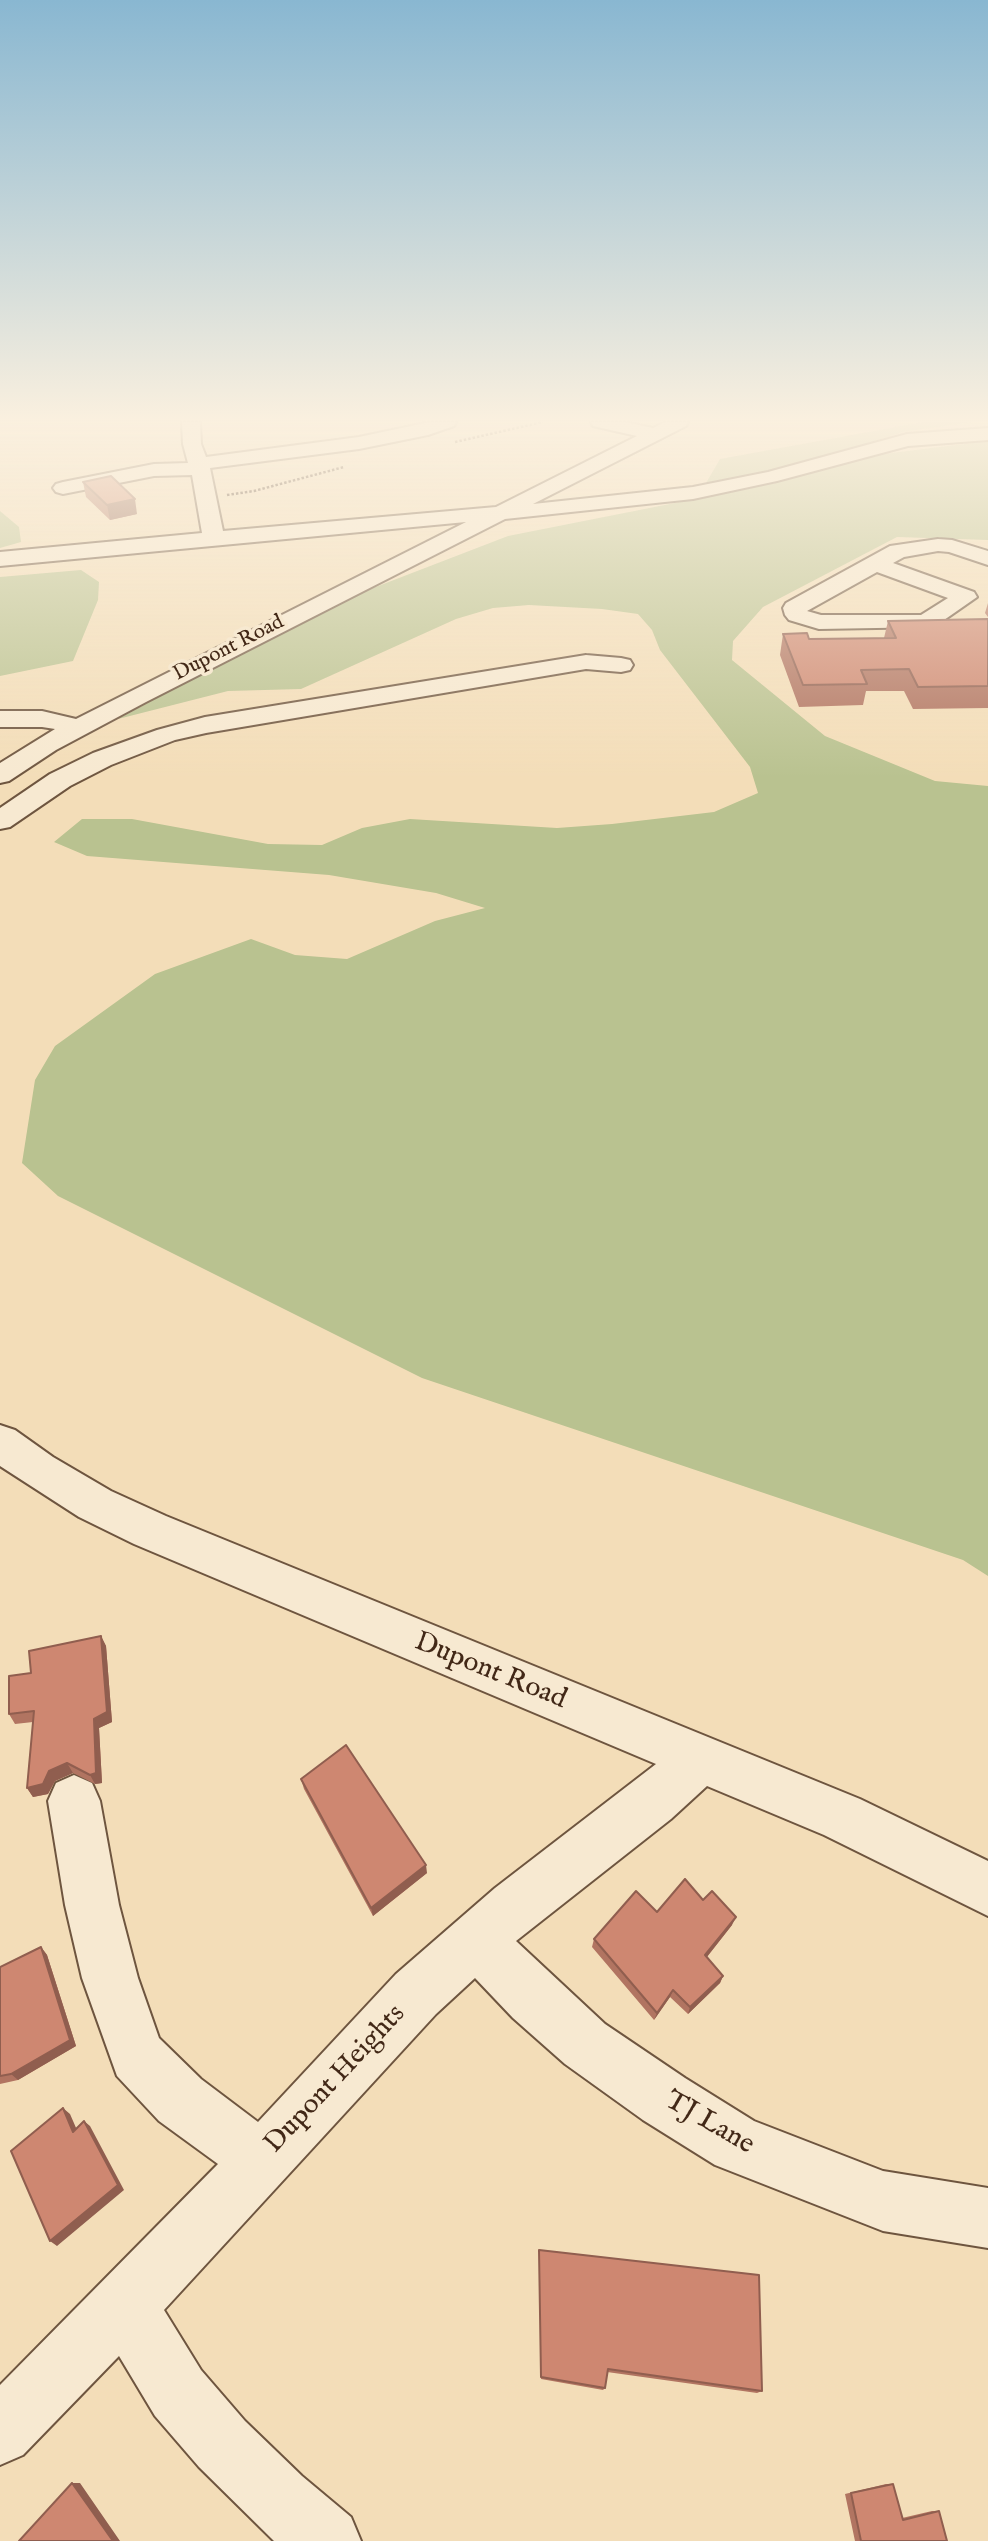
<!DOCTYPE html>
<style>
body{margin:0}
canvas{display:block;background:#f3ddb8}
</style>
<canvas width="988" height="2541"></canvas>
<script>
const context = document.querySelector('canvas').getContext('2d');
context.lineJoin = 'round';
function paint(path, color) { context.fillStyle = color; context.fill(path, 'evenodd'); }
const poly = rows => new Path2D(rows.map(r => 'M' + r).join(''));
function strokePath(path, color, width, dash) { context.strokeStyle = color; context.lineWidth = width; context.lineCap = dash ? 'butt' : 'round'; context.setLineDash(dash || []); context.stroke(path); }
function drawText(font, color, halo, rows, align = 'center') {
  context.font = font + ' "IM FELL English",serif'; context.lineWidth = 7; context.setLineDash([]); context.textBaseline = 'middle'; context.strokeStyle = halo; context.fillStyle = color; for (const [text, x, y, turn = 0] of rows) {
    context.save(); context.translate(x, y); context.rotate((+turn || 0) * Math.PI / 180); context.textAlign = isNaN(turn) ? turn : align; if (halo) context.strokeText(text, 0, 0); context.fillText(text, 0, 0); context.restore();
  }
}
paint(poly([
 [923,422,972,422,903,432,802,464,706,483,720,459],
 [988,441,988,540,897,537,763,607,733,641,732,660,825,736,935,781,988,786,988,1576,963,1560,422,1378,58,1196,22,1163,35,1080,55,1046,155,974,251,939,295,955,347,959,435,921,485,908,436,893,329,875,87,856,54,842,82,819,132,819,268,844,322,845,362,828,410,819,557,828,612,824,714,812,758,793,750,767,660,650,652,630,638,614,602,609,529,605,493,608,456,619,301,689,228,691,118,719,329,605,508,536,776,483,875,455],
 [0,511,19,527,21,542,0,548],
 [81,570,99,582,98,600,73,661,0,676,0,577]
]), '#b9c290');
const minor = poly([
 [182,422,200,422,201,444,206,457,359,437,430,422,456,422,454,426,428,435,359,449,210,468,223,531,496,507,637,436,593,426,591,422,625,422,653,428,665,422,688,422,686,426,533,504,693,487,768,472,907,434,988,428,988,440,908,446,777,481,693,499,505,519,146,702,56,750,9,781,0,783,0,763,55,729,42,727,0,727,0,711,42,711,76,719,466,522,0,566,0,552,202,533,192,475,154,476,63,494,56,492,53,488,56,484,63,482,154,464,188,463,183,444,182,422],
 [938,539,952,540,988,551,988,565,949,552,938,551,904,557,893,563,974,592,977,597,934,627,819,629,789,620,785,615,783,608,786,603,890,546,938,539],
 [877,572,948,598,921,615,821,615,807,611,877,572],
 [586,655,621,658,630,660,633,665,630,670,621,672,586,669,206,733,175,740,111,765,70,786,10,827,0,829,0,808,50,774,93,753,157,730,205,717,586,655],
 [0,1425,15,1430,53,1457,111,1491,166,1516,860,1799,988,1861,988,1916,824,1835,707,1786,671,1819,516,1941,605,2024,685,2078,754,2121,883,2171,988,2188,988,2248,883,2231,715,2165,643,2120,565,2064,513,2018,475,1978,436,2014,164,2310,201,2370,245,2421,302,2476,351,2517,361,2541,274,2541,199,2467,155,2416,119,2356,23,2455,0,2465,0,2385,218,2164,159,2121,117,2076,82,1978,65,1905,48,1801,56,1783,74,1775,92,1783,100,1801,119,1905,138,1978,159,2038,201,2079,258,2122,396,1974,495,1888,656,1764,134,1544,79,1517,0,1466,0,1425]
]);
strokePath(minor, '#6e553f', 4);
strokePath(poly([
 [455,442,543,422],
 [227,495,254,491,344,467]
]), '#422817', 2.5, [2.5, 2]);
paint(minor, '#f7e9d1');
paint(poly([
 [83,482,137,514,110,520,86,497],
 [988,603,988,617,985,613],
 [988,619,988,708,913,709,904,691,866,691,863,705,799,707,780,655,783,634,809,639,884,638,888,621],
 [101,1636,106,1646,112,1722,99,1728,102,1783,95,1784,73,1773,55,1781,48,1794,33,1797,27,1788,33,1722,15,1724,9,1714,31,1673],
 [301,1779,427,1873,373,1916,304,1789],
 [703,1900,732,1925,707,1957,723,1976,720,1983,688,2014,670,1997,654,2020,592,1947,594,1939,657,1912],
 [41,1947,47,1955,76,2046,18,2080,0,2084,0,1967],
 [539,2250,762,2391,757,2393,607,2372,605,2388,603,2390,541,2379],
 [886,2484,893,2484,902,2518,932,2511,939,2511,947,2541,855,2541,845,2494]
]), '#b17461');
paint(poly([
 [135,499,137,514,110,520,107,505],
 [101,1636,106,1646,112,1722,99,1728,102,1783,95,1784,90,1775],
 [67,1763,73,1773,55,1781,48,1794,33,1797,27,1788,49,1771],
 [426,1865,427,1873,373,1916,371,1908],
 [736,1917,732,1925,702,1963,705,1955],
 [41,1947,47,1955,76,2046,18,2080,11,2074],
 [723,1976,720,1983,688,2014,690,2007],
 [673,1990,670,1997,654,2020,657,2013],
 [63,2108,70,2114,80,2137,73,2132],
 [84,2121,90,2126,124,2190,57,2246,50,2241],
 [72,2483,80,2483,120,2541,113,2541]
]), '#905e4f');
const building = poly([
 [111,476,135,499,107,505,83,482,111,476],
 [988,619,988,686,918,687,909,669,861,670,867,684,803,685,783,634,807,633,809,639,896,638,888,621,988,619],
 [101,1636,107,1712,94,1719,96,1773,90,1775,67,1763,49,1771,43,1784,27,1788,34,1711,9,1714,9,1676,31,1673,29,1651,101,1636],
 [346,1745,426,1865,371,1908,301,1779,346,1745],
 [685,1879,703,1900,712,1891,736,1917,705,1955,723,1976,690,2007,673,1990,657,2013,594,1939,636,1891,657,1912,685,1879],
 [41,1947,70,2040,11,2074,0,2076,0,1967,41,1947],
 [63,2108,73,2132,84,2121,118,2185,50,2241,11,2151,63,2108],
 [539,2250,759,2275,762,2391,608,2369,605,2388,541,2377,539,2250],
 [72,2483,113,2541,19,2541,72,2483],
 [893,2484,903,2520,939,2511,947,2541,861,2541,851,2493,893,2484]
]);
paint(building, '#ce8771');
strokePath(building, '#905e4f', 2);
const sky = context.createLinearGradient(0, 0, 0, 778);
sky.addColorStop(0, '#89b7d1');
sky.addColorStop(0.54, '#faf0df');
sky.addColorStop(1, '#faf0df00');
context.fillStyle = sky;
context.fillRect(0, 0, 988, 778);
drawText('21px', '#422817', '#f7e9d1', [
 ["Dupont Road",229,649,-27]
]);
drawText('28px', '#422817', '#f7e9d1', [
 ["Dupont Road",490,1672,22],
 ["Dupont Heights",336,2080,-47],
 ["TJ Lane",709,2124,30]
]);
</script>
